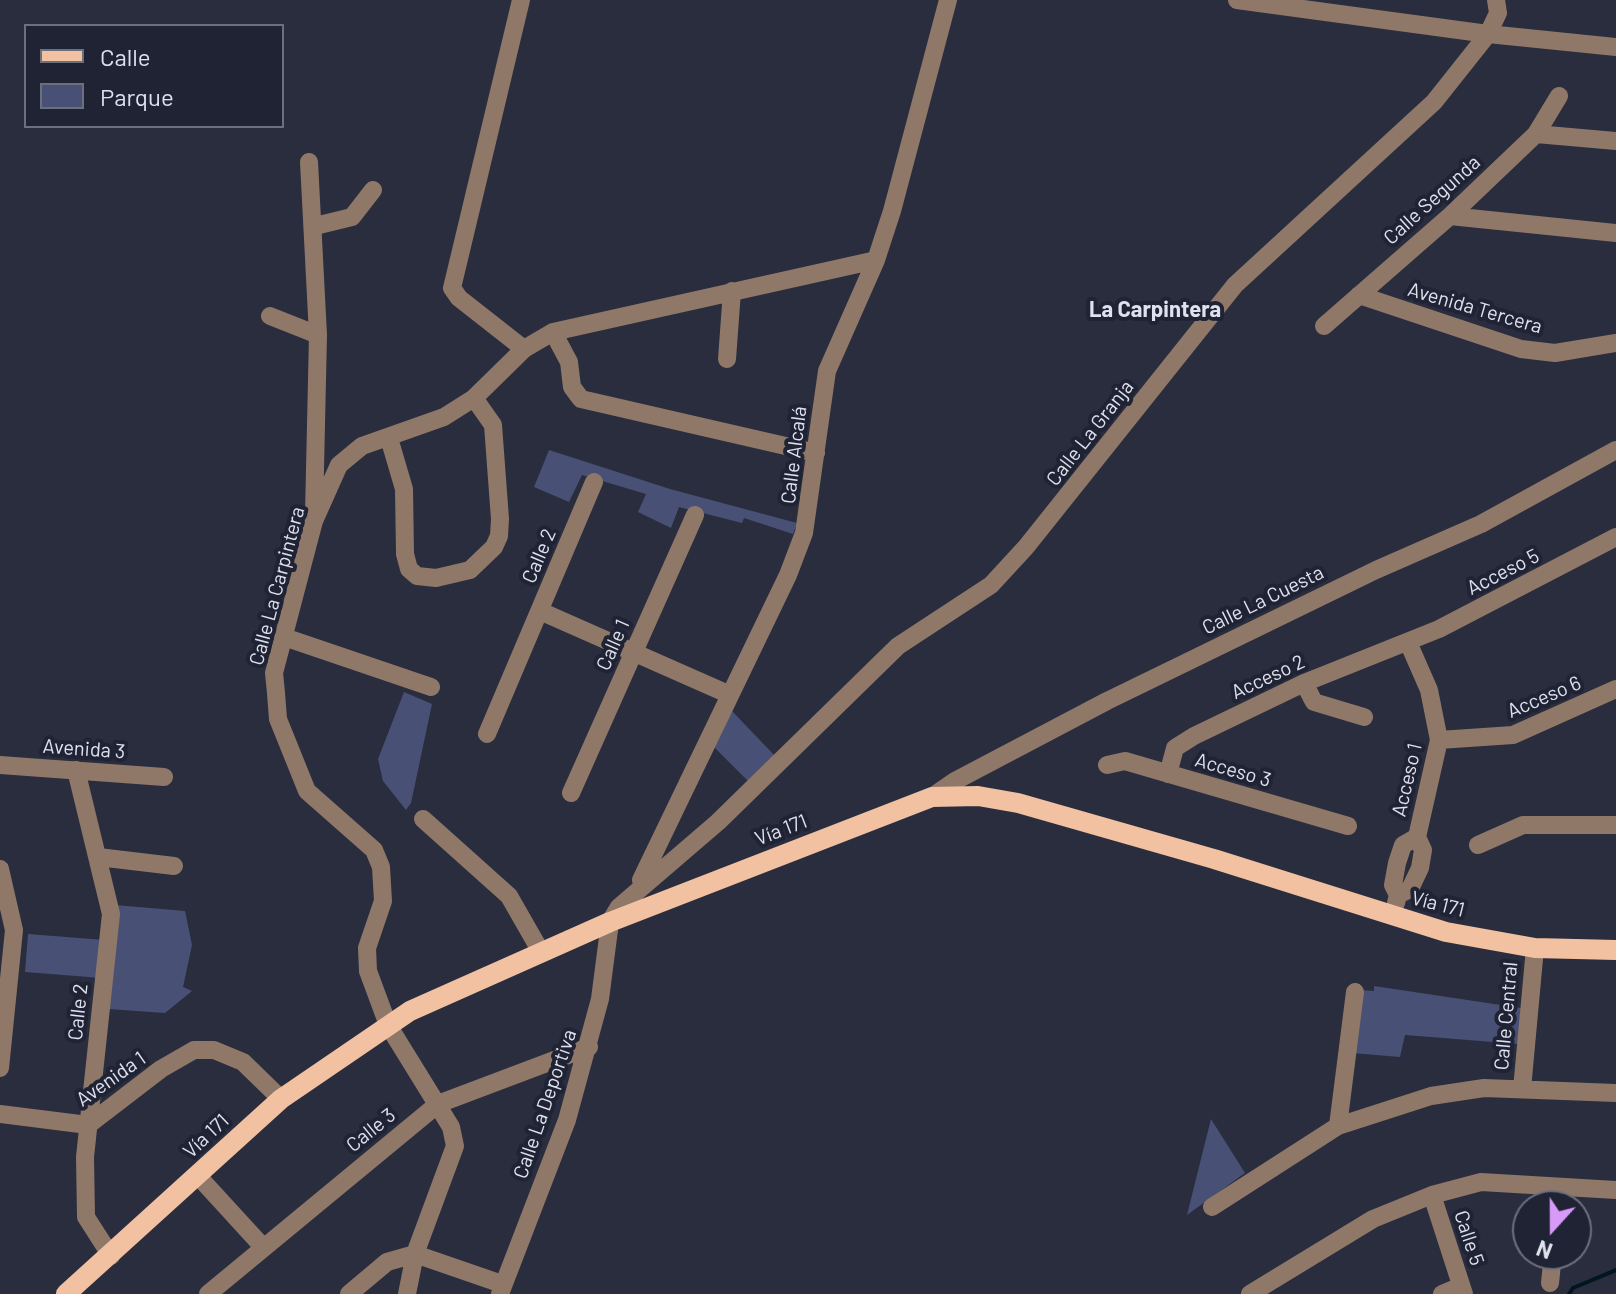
<!DOCTYPE html>
<meta charset="utf-8">
<style>
body{margin:0}
#map{position:relative;width:1616px;height:1294px;overflow:hidden;background:#292d3e;font-family:Barlow,sans-serif}
canvas{display:block}
.legend{position:absolute;left:24px;top:24px;width:260px;height:104px;box-sizing:border-box;background:#1f2334;border:2px solid #6c6f7e;margin:0;padding:10px 14px;list-style:none;font-size:24px;color:#dfe2ee}
.legend li{display:flex;align-items:center;gap:16px;height:40px}
.legend b{width:40px;border:2px solid #6c6f7e}
.north{position:absolute;left:1512px;top:1190px;width:80px;height:80px;box-sizing:border-box;background:#1f2334;border:2px solid #6c6f7e;border-radius:50%;rotate:201deg;font-size:22px;font-weight:700;line-height:32px;text-align:center;color:#dfe2ee}
.north::after{content:'';display:block;margin:auto;width:28px;height:36px;background:#d89af8;clip-path:polygon(50% 0,100% 100%,50% 72%,0 100%)}
</style>
<div id="map">
<canvas width="1616" height="1294"></canvas>
<ul class="legend">
<li><b style="height:10px;background:#f2c1a1"></b>Calle</li>
<li><b style="height:22px;background:#485175"></b>Parque</li>
</ul>
<div class="north">N</div>
</div>
<script>
const context = document.querySelector('canvas').getContext('2d');
context.lineJoin = 'round';
function paint(path, color) { context.fillStyle = color; context.fill(path, 'evenodd'); }
const poly = rows => new Path2D(rows.map(r => 'M' + r).join(''));
function strokePath(path, color, width, dash) { context.strokeStyle = color; context.lineWidth = width; context.lineCap = dash ? 'butt' : 'round'; context.setLineDash(dash || []); context.stroke(path); }
function drawText(font, color, halo, rows, align = 'center') {
  context.font = font + ' Barlow,sans-serif'; context.lineWidth = 8; context.setLineDash([]); context.textBaseline = 'middle'; context.strokeStyle = halo; context.fillStyle = color; for (const [text, x, y, turn = 0] of rows) {
    context.save(); context.translate(x, y); context.rotate((+turn || 0) * Math.PI / 180); context.textAlign = isNaN(turn) ? turn : align; if (halo) context.strokeText(text, 0, 0); context.fillText(text, 0, 0); context.restore();
  }
}
paint(poly([
 [549,450,670,489,797,523,793,534,744,518,742,523,679,507,671,528,638,512,646,494,582,475,569,502,534,487],
 [404,692,432,704,411,803,406,810,383,781,378,759],
 [732,711,776,757,749,782,712,745],
 [115,905,185,911,192,945,183,987,192,991,165,1013,109,1009],
 [28,934,104,940,101,978,25,972],
 [1374,986,1521,1008,1518,1044,1405,1035,1400,1057,1352,1053,1361,990,1374,991],
 [1211,1119,1245,1173,1187,1215]
]), '#485175');
strokePath(poly([
 [1569,1294,1573,1288,1616,1270]
]), '#01161e', 4);
strokePath(poly([
 [521,0,452,288,459,298,524,349],
 [1237,0,1488,34,1616,47],
 [1536,134,1616,141],
 [309,162,318,335,314,514],
 [1450,216,1616,233],
 [315,226,352,217,373,190],
 [1359,295,1521,349,1555,353,1616,343],
 [270,316,318,335],
 [1324,326,1450,216,1536,134,1559,96],
 [553,332,569,362,572,387,581,399,816,453],
 [727,359,732,291],
 [389,438,404,489,405,554,409,569,417,576,436,578,470,570,494,547,499,536,500,519,493,425,474,398],
 [540,611,728,694],
 [284,637,431,687],
 [1304,683,1314,702,1364,717],
 [487,734,594,482],
 [1439,740,1513,735,1616,689],
 [0,765,164,777],
 [1107,765,1125,761,1348,826],
 [76,770,111,914,85,1157,86,1217,111,1256],
 [1168,774,1175,748,1194,736,1304,683,1439,629,1616,537],
 [571,793,695,515],
 [932,797,955,781,1107,701,1376,570,1481,524,1616,450],
 [423,819,509,896,541,952],
 [1478,845,1523,825,1616,825],
 [98,857,174,866],
 [0,869,14,930,0,1068],
 [641,880,788,575,804,533,827,371,876,260,892,211,948,0],
 [1398,895,1410,889,1420,868,1423,850,1417,837,1439,740,1429,690,1408,642],
 [1396,903,1398,895,1393,885,1397,863,1403,845,1417,837],
 [1522,1089,1535,948],
 [0,1114,88,1125,161,1069,194,1050,214,1050,243,1062,281,1099],
 [1338,1126,1355,992],
 [198,1176,263,1247],
 [1432,1195,1464,1294],
 [1212,1207,1338,1126,1431,1096,1484,1088,1616,1093],
 [1550,1283,1553,1254],
 [208,1294,438,1104,589,1047],
 [349,1294,387,1262,415,1254,502,1284],
 [407,1294,415,1254,455,1146,451,1127,388,1025,368,971,367,948,383,901,381,867,374,850,307,791,278,719,276,693,274,673,314,521,339,465,362,446,444,417,474,398,524,349,553,332,876,260],
 [500,1294,567,1120,600,999,610,922,619,907,718,822,898,646,991,585,1026,547,1235,285,1434,102,1488,34,1498,13,1496,0],
 [1250,1294,1373,1219,1432,1195,1481,1182,1616,1190],
 [1442,1294,1461,1286]
]), '#907869', 18);
strokePath(poly([
 [66,1294,281,1099,410,1011,610,922,932,797,978,796,1018,803,1214,859,1446,932,1535,948,1616,950]
]), '#f2c1a1', 20);
drawText('20px', '#dfe2ee', '#1f2334', [
 ["Calle Segunda",1432,200,-42],
 ["Avenida Tercera",1475,308,16],
 ["Calle La Granja",1090,433,-52],
 ["Calle Alcalá",794,455,-83],
 ["Calle 2",539,556,-67],
 ["Acceso 5",1503,572,-27],
 ["Calle La Carpintera",277,586,-75],
 ["Calle La Cuesta",1263,600,-26],
 ["Calle 1",613,645,-66],
 ["Acceso 2",1268,677,-25],
 ["Acceso 6",1544,697,-23],
 ["Avenida 3",84,749,4],
 ["Acceso 3",1233,770,16],
 ["Acceso 1",1407,780,-77],
 ["Vía 171",781,830,-21],
 ["Vía 171",1438,904,14],
 ["Calle 2",78,1012,-84],
 ["Calle Central",1506,1016,-85],
 ["Avenida 1",111,1079,-35],
 ["Calle La Deportiva",545,1104,-71],
 ["Calle 3",371,1130,-39],
 ["Vía 171",206,1136,-43],
 ["Calle 5",1469,1238,72]
]);
drawText('bold 22px', '#dfe2ee', '#1f2334', [
 ["La Carpintera",1155,310]
]);
</script>
